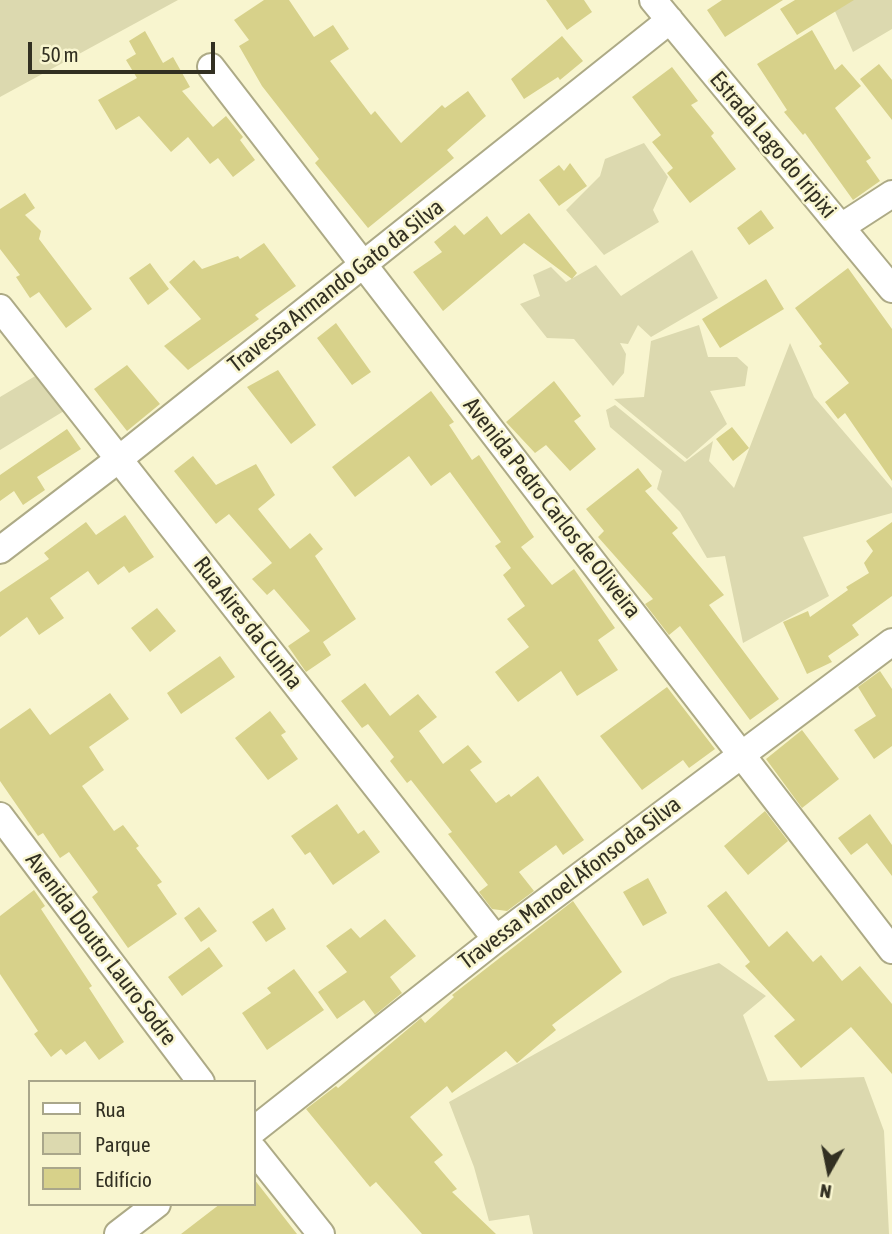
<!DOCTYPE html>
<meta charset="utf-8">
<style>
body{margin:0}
#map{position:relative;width:892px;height:1234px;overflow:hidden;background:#f8f5cf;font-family:"Asap Condensed",sans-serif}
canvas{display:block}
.legend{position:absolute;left:28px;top:1080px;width:228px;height:126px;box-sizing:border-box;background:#f8f5cf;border:2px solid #a9a68a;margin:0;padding:9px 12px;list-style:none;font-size:21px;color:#323022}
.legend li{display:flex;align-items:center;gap:14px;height:35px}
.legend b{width:35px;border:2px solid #a9a68a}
.north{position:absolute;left:794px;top:1136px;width:70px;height:70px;-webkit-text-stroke:5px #f8f5cf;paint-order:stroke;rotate:189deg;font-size:19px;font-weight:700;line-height:28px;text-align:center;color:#323022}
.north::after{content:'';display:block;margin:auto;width:24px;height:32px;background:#323022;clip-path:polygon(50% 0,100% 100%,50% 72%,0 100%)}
.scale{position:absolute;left:28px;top:42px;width:187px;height:32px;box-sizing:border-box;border:4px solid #323022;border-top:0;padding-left:9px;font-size:21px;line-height:24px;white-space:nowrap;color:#323022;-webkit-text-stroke:5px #f8f5cf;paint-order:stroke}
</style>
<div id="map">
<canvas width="892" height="1234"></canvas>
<ul class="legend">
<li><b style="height:9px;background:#fff"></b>Rua</li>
<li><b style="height:19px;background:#dcd9af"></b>Parque</li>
<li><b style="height:19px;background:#d7d18a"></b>Edifício</li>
</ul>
<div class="north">N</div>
<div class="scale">50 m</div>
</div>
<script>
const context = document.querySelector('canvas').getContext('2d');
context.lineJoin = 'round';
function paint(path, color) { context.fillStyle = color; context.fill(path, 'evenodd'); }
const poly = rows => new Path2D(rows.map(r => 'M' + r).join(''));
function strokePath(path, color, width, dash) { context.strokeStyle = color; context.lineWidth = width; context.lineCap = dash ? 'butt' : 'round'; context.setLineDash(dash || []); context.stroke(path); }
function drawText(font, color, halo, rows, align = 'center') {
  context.font = font + ' "Asap Condensed",sans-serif'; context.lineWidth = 5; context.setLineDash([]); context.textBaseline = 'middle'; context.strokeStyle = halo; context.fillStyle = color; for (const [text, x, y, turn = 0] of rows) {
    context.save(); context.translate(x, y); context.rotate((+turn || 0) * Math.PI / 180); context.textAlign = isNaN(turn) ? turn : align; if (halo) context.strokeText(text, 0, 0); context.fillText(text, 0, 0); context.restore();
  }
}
paint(poly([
 [0,0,178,0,0,97],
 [830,0,892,0,892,29,853,52],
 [644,143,668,177,653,210,659,222,604,255,566,210,600,176,605,159],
 [692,250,718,298,651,337,638,325,628,344,620,343,626,354,624,373,613,386,574,339,547,338,520,304,540,296,533,275,551,267,566,282,596,265,621,296],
 [699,325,708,357,737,357,748,367,745,386,710,391,727,424,687,459,614,399,644,397,651,341],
 [790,343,814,397,892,488,892,513,803,537,829,596,743,643,725,556,707,558,680,512,657,489,662,471,610,427,606,410,615,405,685,462,713,441,709,461,734,488],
 [37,375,64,411,0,450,0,397],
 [719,963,766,996,743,1015,768,1081,864,1077,884,1131,889,1234,533,1234,529,1215,489,1221,474,1167,449,1102,671,978]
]), '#dcd9af');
paint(poly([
 [264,0,289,0,314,37,333,25,349,49,330,61,371,115,375,111,401,143,442,105,445,108,468,91,486,116,447,150,454,158,368,228,315,163,319,159,262,86,239,46,249,40,234,20],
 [546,0,584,0,592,12,567,30],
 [722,0,783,0,725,37,707,10],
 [795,0,854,0,797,35,780,9],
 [812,30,835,70,842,64,861,86,835,108,871,158,866,161,880,181,853,200,805,133,803,135,784,112,787,110,757,64],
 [145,31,163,63,173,57,190,87,182,91,213,127,226,116,243,137,240,140,255,160,233,177,218,158,210,164,188,137,171,152,139,116,116,130,98,100,137,78,126,60,136,54,129,41],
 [562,36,583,61,560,80,558,77,524,99,511,79],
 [879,64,892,80,892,120,860,79],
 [672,67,698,101,691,105,714,133,711,136,736,169,690,203,667,173,673,168,652,142,661,135,632,97],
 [570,163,587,186,559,206,539,180,559,165,564,171],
 [25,193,35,208,25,215,41,231,39,239,92,309,66,328,39,292,30,298,16,277,20,275,0,249,0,209],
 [761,210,774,228,749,245,737,228],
 [529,213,577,273,572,279,524,243,443,311,413,272,442,252,434,242,455,225,464,235,487,216,501,235],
 [264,243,296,286,255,315,259,319,188,370,164,346,201,319,169,282,194,260,202,269,238,256,240,259],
 [150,263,169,289,148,305,129,278],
 [848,268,892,329,892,481,845,413,838,419,825,402,849,383,819,346,822,344,795,308],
 [766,279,784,309,720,348,702,319],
 [336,323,371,372,352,385,317,338],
 [127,365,160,404,127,431,94,389],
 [278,370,316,425,291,444,247,387],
 [554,381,581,416,574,421,596,449,570,471,546,445,535,453,506,422],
 [431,391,454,422,449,425,472,460,479,455,534,537,521,547,552,585,574,569,615,628,598,640,618,670,577,696,561,671,518,702,495,672,529,647,507,619,525,606,503,575,511,568,495,546,501,542,450,472,431,486,409,456,355,497,332,467],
 [732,427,749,448,733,461,716,439],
 [67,429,81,449,37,477,45,490,23,505,14,491,0,501,0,475],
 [193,456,216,485,256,464,275,495,258,509,290,549,310,533,323,549,315,556,356,619,323,642,331,655,306,672,288,646,310,631,274,589,267,595,252,579,272,563,229,514,216,524,174,471],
 [638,468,652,486,645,491,678,528,672,533,724,595,709,605,779,699,750,720,680,626,669,635,645,604,653,599,598,537,604,531,586,509],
 [125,515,154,557,129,573,124,566,98,585,88,571,50,598,64,618,39,635,27,617,0,637,0,592,49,559,44,553,86,522,96,535],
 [892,522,892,596,852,625,859,635,828,656,832,662,807,674,783,622,808,611,810,617,848,590,846,587,869,573,864,563,873,551,866,541],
 [157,608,176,631,150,652,131,628],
 [220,656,235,677,181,714,167,693],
 [880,671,892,689,892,746,874,759,854,730,876,716,858,687],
 [365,683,390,716,418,694,437,717,419,731,443,764,468,745,482,762,470,770,496,803,509,794,511,797,538,776,584,840,563,855,556,845,519,872,534,891,507,911,492,909,479,892,488,885,448,834,452,832,411,780,407,783,390,761,394,757,368,724,362,728,341,701],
 [667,687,715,749,689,768,683,760,642,790,600,736],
 [110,693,129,719,89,747,104,770,82,786,114,831,123,825,139,846,136,848,162,882,157,885,177,914,128,948,92,897,98,892,69,852,60,858,43,833,38,836,0,781,0,729,30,708,50,735],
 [270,711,286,732,281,735,298,759,268,780,235,738],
 [802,730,839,779,802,808,766,759],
 [337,804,358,834,364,830,380,852,333,885,310,852,305,855,291,836],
 [765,811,788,841,748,875,724,846],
 [870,814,892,845,892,876,867,843,851,855,838,838],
 [648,878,667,913,643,926,623,892],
 [34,890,45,906,41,909,92,986,89,988,124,1042,99,1060,85,1041,66,1055,61,1049,51,1057,34,1034,38,1031,0,974,0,916],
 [726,891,769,947,787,931,813,962,821,955,842,981,860,966,892,1004,892,1074,851,1027,801,1068,774,1036,795,1020,745,966,750,962,707,906],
 [573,901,622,972,552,1025,556,1030,517,1063,506,1051,452,1093,447,1086,410,1117,443,1155,434,1162,457,1189,452,1192,496,1234,422,1234,376,1182,370,1187,306,1109,336,1086,338,1088,421,1018,425,1023,454,997,452,995],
 [199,907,217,931,201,942,184,918],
 [273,908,286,929,266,942,252,922],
 [385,919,416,956,390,977,402,993,375,1015,364,1000,337,1019,318,992,347,972,326,946,351,928,360,938],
 [209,947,223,966,182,996,168,977],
 [294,969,324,1010,267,1050,242,1013,271,993,267,988],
 [254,1179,297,1234,181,1234,220,1204,254,1204]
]), '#d7d18a');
const minor = poly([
 [653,0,892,289],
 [211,67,892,950],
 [841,227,892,194],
 [0,308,496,939],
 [0,550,119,459,670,20],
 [0,816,201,1082],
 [254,1130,496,939,892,642],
 [254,1150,321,1234],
 [118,1234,157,1204]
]);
strokePath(minor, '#adaa86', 30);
strokePath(minor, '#fff', 26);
drawText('23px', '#323022', '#f8f5cf', [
 ["Estrada Lago do Iripixi",773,145,50],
 ["Travessa Armando Gato da Silva",336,286,-38],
 ["Avenida Pedro Carlos de Oliveira",552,508,52],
 ["Rua Aires da Cunha",248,623,52],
 ["Travessa Manoel Afonso da Silva",570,883,-37],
 ["Avenida Doutor Lauro Sodre",101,949,53]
]);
</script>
